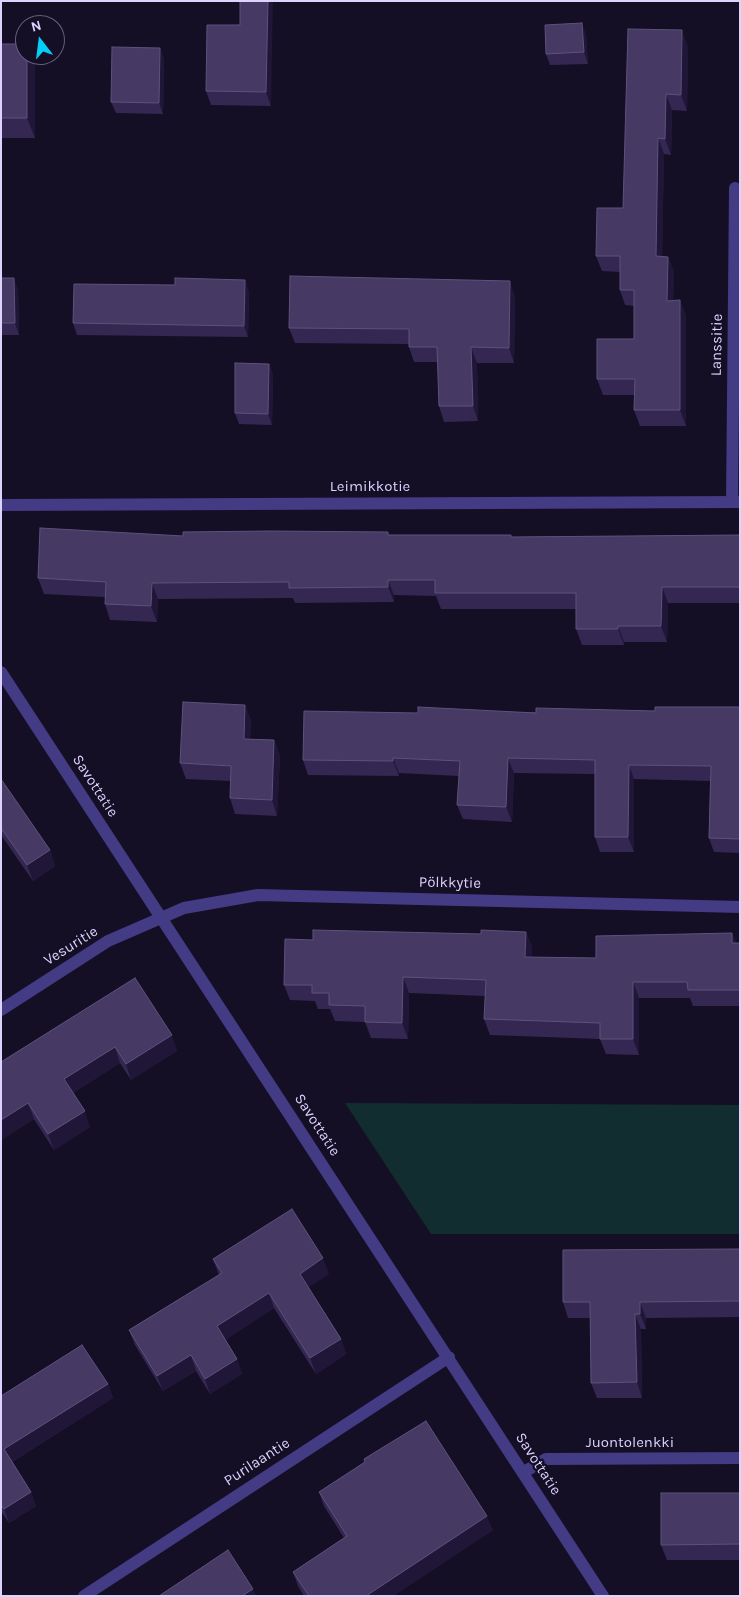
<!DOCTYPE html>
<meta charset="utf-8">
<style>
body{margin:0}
#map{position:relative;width:741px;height:1597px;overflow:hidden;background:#140f25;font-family:Karla,sans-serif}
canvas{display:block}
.frame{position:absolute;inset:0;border:2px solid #dcd3fe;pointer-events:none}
.north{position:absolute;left:15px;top:15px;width:50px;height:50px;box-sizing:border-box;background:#140f25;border:1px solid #645d7c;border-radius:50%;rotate:345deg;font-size:14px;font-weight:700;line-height:20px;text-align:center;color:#dcd3fe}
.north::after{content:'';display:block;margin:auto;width:18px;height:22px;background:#03cefa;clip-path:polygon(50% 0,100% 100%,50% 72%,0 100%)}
</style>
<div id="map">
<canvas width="741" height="1597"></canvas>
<div class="frame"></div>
<div class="north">N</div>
</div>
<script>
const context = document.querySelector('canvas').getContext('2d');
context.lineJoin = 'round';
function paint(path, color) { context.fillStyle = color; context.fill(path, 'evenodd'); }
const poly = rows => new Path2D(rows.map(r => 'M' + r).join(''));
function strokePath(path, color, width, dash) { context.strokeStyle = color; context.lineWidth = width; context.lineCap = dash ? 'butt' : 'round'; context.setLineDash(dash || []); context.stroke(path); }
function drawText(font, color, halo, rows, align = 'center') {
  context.font = font + ' Karla,sans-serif'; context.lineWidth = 4.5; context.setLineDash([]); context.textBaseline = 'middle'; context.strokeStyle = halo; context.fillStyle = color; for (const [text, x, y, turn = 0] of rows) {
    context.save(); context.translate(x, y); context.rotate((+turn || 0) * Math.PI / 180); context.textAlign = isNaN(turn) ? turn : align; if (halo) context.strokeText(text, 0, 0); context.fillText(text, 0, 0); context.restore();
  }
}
paint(poly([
 [345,1103,740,1105,740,1234,431,1234]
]), '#122d2f');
strokePath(poly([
 [732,502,735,188],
 [1,505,740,502],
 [1,672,603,1596],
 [1,1010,108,941,184,908,258,895,740,907],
 [524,1472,546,1459,740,1458],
 [84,1596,449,1357]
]), '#433b83', 12);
paint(poly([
 [240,1,271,106,211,105,206,91,240,25],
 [628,29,688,46,687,111,672,110,671,155,664,154,662,256,668,257,674,272,673,300,680,300,686,316,686,426,640,426,634,410,634,395,603,395,597,379,634,339,634,306,625,305,620,290,620,272,602,271,596,256,623,208],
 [586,34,588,64,550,65,546,54],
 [1,44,25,55,32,55,35,63,35,138,1,138],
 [160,48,164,59,163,114,116,113,111,102],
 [1,278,18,289,19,335,1,335],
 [249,291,248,337,77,335,73,323],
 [515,296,514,363,477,363,478,421,444,422,439,406,438,362,414,362,409,347,409,344,295,343,289,328],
 [269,364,273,375,272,425,239,424,235,413],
 [389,535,512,537,740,535,740,603,668,603,667,642,624,642,624,645,582,645,576,629,576,609,441,609,436,596,394,595,394,602,295,603,293,598,158,599,157,622,110,620,105,604,105,597,44,594,38,578,183,536],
 [245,705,251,721,250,739,274,740,280,756,277,816,235,814,230,798,231,781,186,779,180,763],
 [740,707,740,853,714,852,709,838,710,781,634,779,634,852,600,852,595,837,595,774,514,773,512,822,463,819,457,805,459,776,399,773,399,776,308,775,303,760,418,713,655,711],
 [1,779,50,850,55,866,33,881,1,835],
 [526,932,532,947,531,957,596,958,732,933,736,943,740,943,740,1006,693,1006,690,998,639,998,639,1055,606,1054,600,1039,490,1035,484,1019,485,996,409,993,408,1039,371,1038,365,1022,335,1021,330,1009,318,1009,315,1001,290,1000,284,985,313,940],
 [135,978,177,1051,131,1080,120,1063,73,1093,90,1127,54,1150,34,1119,1,1140,1,1062],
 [740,1249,740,1317,646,1318,646,1329,641,1329,642,1398,597,1398,591,1383,590,1318,568,1318,563,1302],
 [213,1259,329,1274,308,1287,341,1339,346,1354,316,1374,274,1308,225,1340,237,1359,242,1374,210,1394,196,1371,163,1391,135,1345,129,1330,219,1275],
 [108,1384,113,1398,12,1462,31,1492,36,1506,9,1523,1,1511,1,1396],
 [364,1459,493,1530,393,1596,304,1596,298,1586,293,1572,344,1538,324,1506,319,1492,365,1462],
 [740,1493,740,1560,667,1560,661,1545]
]), '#342852');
paint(poly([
 [268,1,273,1,271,106,266,92],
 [582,23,586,34,588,64,584,52],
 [682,30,688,46,687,111,681,95],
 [160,48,164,59,163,114,159,103],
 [27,55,32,55,35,63,35,138,27,118],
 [666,94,672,110,671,155,665,139],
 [658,138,664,154,662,272,656,256],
 [668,257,674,272,673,316,667,301],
 [14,278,18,289,19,335,15,323],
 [245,280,249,291,248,337,244,326],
 [510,281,515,296,514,363,509,348],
 [680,300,686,316,686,426,680,410],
 [471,347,477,363,478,421,473,406],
 [269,364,273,375,272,425,268,414],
 [388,580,394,595,394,602,388,587],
 [152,583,158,599,157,622,151,606],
 [662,587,668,603,667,642,661,626],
 [618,626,624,642,624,645,618,629],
 [245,705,251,721,249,755,244,739],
 [274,740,280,756,277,816,272,800],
 [393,758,399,773,399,776,393,761],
 [508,758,514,773,512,822,506,807],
 [629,765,634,779,634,852,628,837],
 [50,850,55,866,33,881,27,865],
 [526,932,532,947,531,973,525,957],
 [732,933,738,949,732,943],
 [403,977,409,993,408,1039,402,1023],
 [633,982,639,998,639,1055,633,1039],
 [172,1035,177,1051,131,1080,126,1064],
 [115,1047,120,1063,70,1095,64,1079],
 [28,1103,34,1119,1,1140,1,1120],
 [85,1111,90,1127,54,1150,48,1134],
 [323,1258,329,1274,305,1289,300,1274],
 [269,1293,274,1308,222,1342,217,1326],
 [640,1302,646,1318,646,1329,640,1314],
 [635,1314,641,1329,642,1398,637,1382],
 [341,1339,346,1354,316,1374,310,1358],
 [191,1355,196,1371,163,1391,157,1376],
 [237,1359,242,1374,210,1394,205,1379],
 [108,1384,113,1398,10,1463,4,1449],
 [31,1492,36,1506,9,1523,4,1509],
 [487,1516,493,1530,393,1596,366,1596],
 [253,1589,256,1596,242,1596]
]), '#1f1638');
const building = poly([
 [240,1,268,1,266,92,206,91,207,25,240,25,240,1],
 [582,23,584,52,546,54,545,25,582,23],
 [628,29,682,30,681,95,666,94,665,139,658,138,656,256,668,257,667,301,680,300,680,410,634,410,635,379,597,379,597,339,634,339,634,290,620,290,620,256,596,256,597,208,623,208,628,29],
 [1,44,25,44,25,55,27,55,27,118,1,118,1,44],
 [112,47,160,48,159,103,111,102,112,47],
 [290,276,510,281,509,348,471,347,473,406,439,406,437,347,409,347,409,329,289,328,290,276],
 [1,278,14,278,15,323,1,323,1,278],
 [175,278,245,280,244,326,73,323,74,284,175,285,175,278],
 [235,363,269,364,268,414,235,413,235,363],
 [40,528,183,536,183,532,270,531,388,532,388,535,511,535,511,537,740,535,740,587,662,587,661,626,618,626,618,629,576,629,576,593,435,593,435,580,388,580,388,587,289,588,289,582,152,583,151,606,105,604,106,582,38,578,40,528],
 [183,702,245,705,244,739,274,740,272,800,230,798,231,766,180,763,183,702],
 [418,707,536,713,536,708,655,711,655,707,740,707,740,839,709,838,711,766,629,765,628,837,595,837,595,760,508,758,506,807,457,805,460,761,393,758,393,761,303,760,304,711,418,713,418,707],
 [1,779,50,850,27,865,1,828,1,779],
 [313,930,481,934,481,930,526,932,525,957,596,958,596,936,732,933,732,943,740,943,740,990,688,990,687,982,633,982,633,1039,600,1039,600,1023,484,1019,486,980,403,977,402,1023,365,1022,365,1006,329,1005,329,993,312,993,312,985,284,985,285,939,313,940,313,930],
 [135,978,172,1035,126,1064,115,1047,64,1079,85,1111,48,1134,28,1103,1,1120,1,1062,135,978],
 [292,1209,323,1258,300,1274,341,1339,310,1358,269,1293,217,1326,237,1359,205,1379,191,1355,157,1376,129,1330,222,1273,213,1259,292,1209],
 [740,1249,740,1301,640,1302,640,1314,635,1314,637,1382,591,1383,590,1302,563,1302,563,1250,740,1249],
 [82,1345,108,1384,4,1449,31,1492,4,1509,1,1505,1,1396,82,1345],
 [426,1421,487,1516,366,1596,309,1596,293,1572,347,1536,319,1492,365,1462,364,1459,426,1421],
 [661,1493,740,1493,740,1544,661,1545,661,1493],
 [228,1550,253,1589,242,1596,159,1596,228,1550]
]);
paint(building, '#463a64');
strokePath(building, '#5d527c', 1);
drawText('15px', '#dcd3fe', '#140f25', [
 ["Lanssitie",717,345,-89],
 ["Leimikkotie",370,487],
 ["Savottatie",95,786,57],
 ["Pölkkytie",450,883,1],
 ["Vesuritie",71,946,-32],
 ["Savottatie",317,1125,57],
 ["Juontolenkki",630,1443],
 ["Purilaantie",257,1462,-33],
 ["Savottatie",538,1464,57]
]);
</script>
